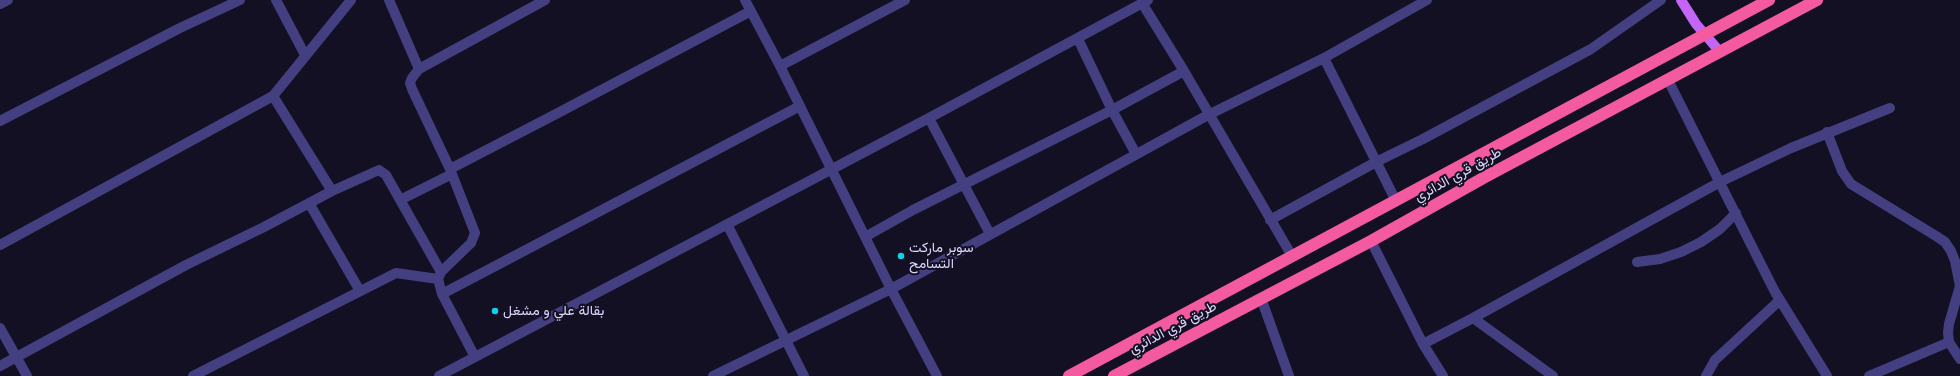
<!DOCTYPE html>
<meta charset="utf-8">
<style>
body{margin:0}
canvas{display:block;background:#141024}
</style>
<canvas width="1960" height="376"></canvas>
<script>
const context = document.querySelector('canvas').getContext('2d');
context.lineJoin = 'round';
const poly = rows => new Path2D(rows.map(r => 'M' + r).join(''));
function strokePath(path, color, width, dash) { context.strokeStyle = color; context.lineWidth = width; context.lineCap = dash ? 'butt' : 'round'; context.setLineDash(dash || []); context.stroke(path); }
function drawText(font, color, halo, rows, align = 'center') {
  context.font = font + ' Arial,Vazirmatn,sans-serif'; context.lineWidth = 4; context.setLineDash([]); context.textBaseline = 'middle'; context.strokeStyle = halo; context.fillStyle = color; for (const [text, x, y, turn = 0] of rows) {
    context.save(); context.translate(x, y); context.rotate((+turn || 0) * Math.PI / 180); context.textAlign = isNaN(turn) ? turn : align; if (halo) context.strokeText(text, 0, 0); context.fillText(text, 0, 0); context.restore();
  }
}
strokePath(poly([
 [276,0,305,55],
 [389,0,419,69,412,78,410,83,412,89,450,169,475,233,471,243,441,272,438,279,442,294,475,357],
 [745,0,780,66,891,289,937,376],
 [1142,3,1184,71,1292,256],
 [0,4,8,0],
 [1078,39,1112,110,1136,154],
 [1324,58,1396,201],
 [780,66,905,0],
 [419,69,545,0],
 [1668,80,1775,292,1827,376],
 [273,96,332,191],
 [929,118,990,234],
 [0,121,180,28,240,0],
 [1827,132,1842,171,1851,184,1936,236,1945,242,1951,251,1955,261,1960,286,1949,324,1948,333,1949,342,1960,359],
 [450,169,556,114,751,11],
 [400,200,452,174],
 [309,203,360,291],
 [1270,220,1376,162,1423,139,1591,49,1661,0],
 [727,224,804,376],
 [865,237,913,210,1112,110,1184,71],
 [1371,241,1423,344,1443,376],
 [0,245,273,96,351,0],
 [1637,262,1660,259,1681,252,1701,242,1720,229,1736,213],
 [442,294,800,106],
 [1261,298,1289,376],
 [1473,318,1553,376],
 [0,328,27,376],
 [1423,344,1473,318,1720,182,1791,148,1890,108],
 [0,366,186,265,264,227,332,191,379,170,386,175,441,272],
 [193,376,396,273,438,279],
 [439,376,929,118,1148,0],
 [713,376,891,289,1208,115,1324,58,1427,0],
 [1706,376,1715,360,1780,300],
 [1869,376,1949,342]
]), '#433f80', 10);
strokePath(poly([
 [1681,0,1696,24,1720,52]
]), '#c365f5', 10);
strokePath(poly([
 [1069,376,1769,0],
 [1114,376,1371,241,1485,177,1817,0]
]), '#f45a9f', 12);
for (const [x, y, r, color] of [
 [901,256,4,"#10d2ef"],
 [495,311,4,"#10d2ef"]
]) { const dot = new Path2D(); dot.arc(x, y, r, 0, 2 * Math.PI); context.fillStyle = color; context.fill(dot); strokePath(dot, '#141024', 1.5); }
drawText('14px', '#dcd6fc', '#141024', [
 ["طريق قري الدائري",1458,175,-29],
 ["طريق قري الدائري",1173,328,-28]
]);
drawText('14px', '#dcd6fc', '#141024', [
 ["سوبر ماركت",909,248],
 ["التسامح",909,264],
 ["بقالة علي و مشغل",503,311]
], 'left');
</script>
